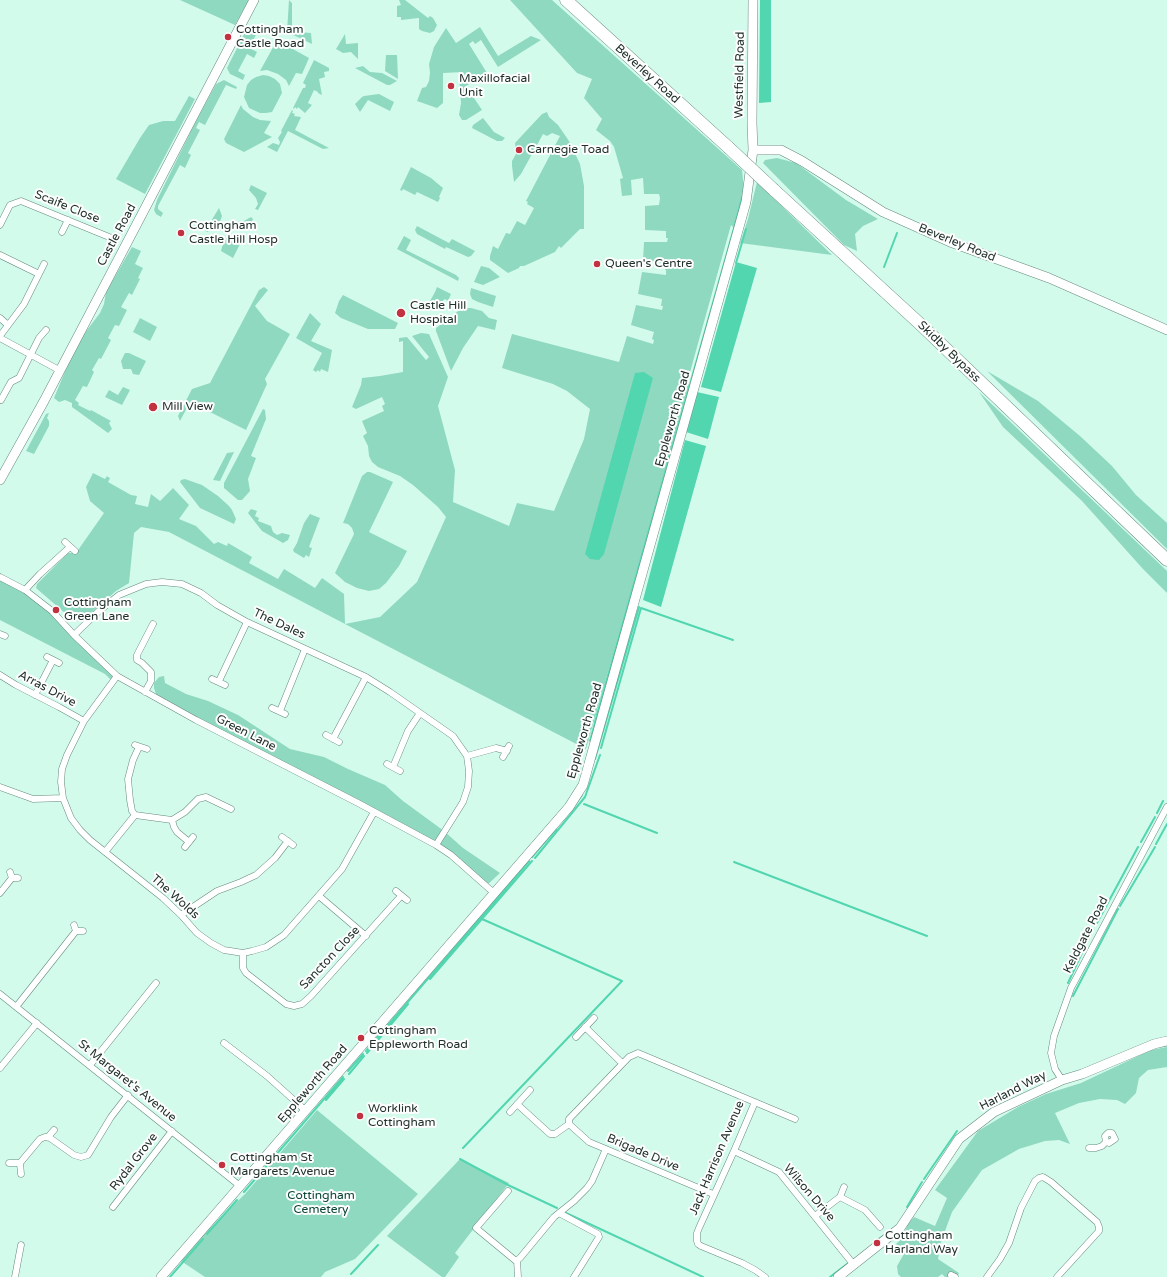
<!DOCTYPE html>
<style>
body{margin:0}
canvas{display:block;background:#d3fbec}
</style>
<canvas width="1167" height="1277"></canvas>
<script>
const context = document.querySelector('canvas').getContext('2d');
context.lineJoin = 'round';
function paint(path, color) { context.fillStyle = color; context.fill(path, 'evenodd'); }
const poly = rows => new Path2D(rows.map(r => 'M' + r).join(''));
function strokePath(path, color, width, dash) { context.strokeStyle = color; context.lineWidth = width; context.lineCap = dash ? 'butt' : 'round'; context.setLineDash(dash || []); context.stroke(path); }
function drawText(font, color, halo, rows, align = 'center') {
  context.font = font + ' "Varela Round",sans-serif'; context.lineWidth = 4; context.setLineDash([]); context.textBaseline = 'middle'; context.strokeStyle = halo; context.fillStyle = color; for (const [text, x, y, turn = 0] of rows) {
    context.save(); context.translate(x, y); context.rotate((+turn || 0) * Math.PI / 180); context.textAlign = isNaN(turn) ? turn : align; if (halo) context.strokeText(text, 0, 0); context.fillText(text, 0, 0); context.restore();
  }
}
paint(poly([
 [180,0,249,0,235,25],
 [289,0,292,3,292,26,298,32,311,33,312,44,287,32],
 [399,0,405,0,428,18,430,16,433,18,437,25,434,31,430,33,422,31,419,29,419,18,401,20,401,17,397,17,397,6,401,5],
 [510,0,552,0,742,170,744,190,734,228,731,225,687,383,690,385,586,749,345,624,169,532,141,527,134,533,129,583,116,591,81,622,73,620,36,588,37,584,68,553,76,553,104,513,90,501,86,487,93,473,105,479,107,476,108,477,110,478,108,482,131,495,137,496,135,504,148,507,151,494,160,501,173,488,189,505,179,519,196,526,214,544,218,542,227,546,228,543,252,557,249,563,278,579,284,569,315,588,322,578,344,594,345,624,380,617,417,582,446,517,438,507,413,485,400,476,378,467,372,462,369,456,368,446,363,436,367,433,362,421,384,411,382,406,385,404,382,397,356,409,352,407,361,385,362,378,380,376,403,372,403,341,399,342,399,338,407,337,426,360,429,357,412,336,421,333,429,334,448,377,438,406,455,470,453,502,509,526,517,503,554,511,584,439,590,409,567,391,553,384,502,368,512,334,619,362,627,336,653,344,654,340,652,339,654,332,631,325,636,305,662,310,663,306,661,306,662,299,638,294,642,272,666,275,666,270,665,270,666,263,643,260,644,242,667,242,668,238,666,238,666,231,645,230,645,206,659,205,660,198,659,194,644,194,643,178,631,180,632,195,622,196,620,179,623,178,614,147,610,141,596,130,602,119,584,98,592,79,577,73],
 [252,27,267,33,266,35,258,31,249,48,257,52,254,58,247,54,238,71,245,75,243,80,230,74,227,68,246,30],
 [480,27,498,56,531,36,541,40,498,67,481,40,475,44,473,41,469,44,487,73,466,86,482,110,466,120,462,120,459,115,461,103,459,76,463,76,463,72,443,73,443,103,437,108,417,101,422,88,426,87,429,81,430,73,429,64,434,47,446,28,456,43],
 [345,34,346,44,358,43,358,59,351,52,343,53,336,49],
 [276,42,282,43,309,58,302,74,296,73,289,86,286,80,278,74,267,70,260,71],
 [386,55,397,55,398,79,385,71],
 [314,60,329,68,329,71,324,72,325,77,319,79,322,95,318,93,318,92,314,90,308,103,312,105,305,113,298,107,297,109,295,107,294,109,293,108,303,88,305,88,306,85,303,83],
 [363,66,370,72,382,73,397,81,390,85,387,85,355,68],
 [263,75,269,76,275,79,280,84,282,93,272,112,266,113,260,113,249,108,244,97,247,85,251,80,256,77],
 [224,80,237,87,236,89,226,85,205,125,199,122,196,128,200,130,188,153,191,155,185,168,180,165,158,206,158,209,163,213,161,217,156,214,154,210,157,200,193,127,216,84],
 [379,94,394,102,390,111,368,100,360,112,355,104,362,97,364,96],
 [189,96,195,99,145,194,116,179,140,138,149,125,163,121,175,121],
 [241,105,243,109,253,117,260,120,271,121,264,133,272,137,244,152,226,143,224,139],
 [292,110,293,111,292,113,295,114,294,116,301,117,295,130,329,148,323,149,288,131,277,152,267,147,273,143,279,145,280,142,278,138,282,132,281,131],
 [547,112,549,117,558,125,569,141,580,164,584,186,584,229,580,229,561,248,559,246,555,252,524,266,520,266,519,268,508,273,490,260,490,256,493,246,498,249,506,233,510,234,517,221,525,225,534,208,527,204,528,202,526,201,560,136,552,133,547,136,543,134,521,174,514,182,512,166,512,161,516,154,515,143,542,114],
 [483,118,494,132,505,138,502,141,497,141,472,128,473,125],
 [777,158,796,163,846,200,878,219,863,226,855,234,857,251,844,245,763,163,765,160],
 [411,167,431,178,443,188,439,197,440,198,438,202,417,192,415,195,403,189,402,191,400,190],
 [757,182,832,255,740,243,748,219],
 [251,185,267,193,258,210,255,209,258,204,256,198,249,190],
 [219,208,222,216,219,224,214,222,208,232,205,231],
 [251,217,253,219,247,231,234,224,235,222,244,221],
 [417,226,449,243,452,239,475,251,471,256,468,257,446,247,445,249,417,234,415,230],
 [404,236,411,240,406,250,456,275,459,278,458,281,397,249],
 [227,237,240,244,233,258,221,251,222,247],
 [132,247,141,251,135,264,143,268,138,278,140,279,132,295,129,293,121,307,127,310,119,326,115,325,108,338,111,340,101,359,99,358,92,370,94,372,87,387,83,386,75,400,79,403,78,405,90,411,91,410,111,421,109,423,112,429,108,433,72,407,72,403,65,400,59,402,54,398,69,362,84,334,100,313,104,304,106,292],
 [481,266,489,268,500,277,483,285,474,282],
 [264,287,268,290,255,306,267,321,290,334,265,379,267,384,246,430,190,402,180,421,178,416,192,389,210,383,259,290],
 [437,287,451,294,448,301,445,299,441,302,440,301,438,305,430,301,435,292],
 [471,288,496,296,493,307,478,302,472,299,470,294],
 [343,295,398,323,395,329,368,329,341,318,335,313,339,301],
 [462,308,471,308,482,311,489,318,497,320,495,330,478,326,463,348,451,371,436,331,436,328],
 [310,313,321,324,311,341,332,350,328,372,321,369,320,372,318,370,316,372,313,370,322,353,296,338],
 [140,318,157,327,150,341,133,332],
 [125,353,129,353,146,361,139,375,133,374,131,369,123,369,121,361],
 [987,371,1038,401,1080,436,1112,466,1136,495,1167,523,1167,549],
 [123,387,130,390,122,405,105,397,109,390,118,395],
 [979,392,1167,571,1167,593,1143,569,1082,501,1003,427],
 [263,409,265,410,266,419,251,456,256,458,248,479,250,491,242,500,238,500,224,488,224,483],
 [49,413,47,418,49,421,49,426,34,454,26,451,46,414],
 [234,452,220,481,213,480,227,453],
 [367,472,370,472,393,482,369,532,407,551,399,566,386,583,379,589,369,591,357,588,345,582,335,573,354,534,352,528,348,524,343,523,362,476],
 [185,479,202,485,218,496,229,506,232,510,236,519,234,524,200,508,180,482,181,480],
 [251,509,257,511,255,516,259,518,258,521,271,526,273,532,277,535,282,533,290,535,288,540,283,543,262,531,248,513],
 [310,514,320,518,309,547,312,548,309,557,306,555,304,558,294,552,293,550,297,543,304,523],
 [0,577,52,611,117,676,113,682,105,674,0,620],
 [164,676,165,683,186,694,208,701,238,715,290,749,324,757,348,769,385,785,403,801,444,831,463,848,500,873,486,886,451,855,158,700,154,688,154,683,159,677],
 [1167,1047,1167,1067,1148,1070,1139,1078,1136,1093,1125,1104,1117,1100,1100,1099,1079,1103,1055,1113,1070,1144,1059,1140,1045,1141,1019,1149,982,1170,952,1212,941,1242,938,1259,959,1273,957,1277,945,1277,942,1274,938,1277,901,1277,898,1274,897,1266,905,1252,896,1244,902,1238,908,1224,914,1217,935,1226,947,1198,935,1190,978,1131,1018,1107,1046,1094,1081,1083,1151,1050],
 [317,1110,418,1194,355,1259,325,1272,321,1277,205,1277,178,1259,245,1194],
 [460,1159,509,1183,455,1253,459,1257,445,1277,442,1277,387,1236]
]), '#8fd9c0');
paint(poly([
 [760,0,771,0,771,102,759,103],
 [736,262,757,268,721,392,701,387],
 [644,372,653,378,604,554,599,560,590,559,585,554,635,373],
 [697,392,719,397,708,439,686,432],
 [685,440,706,446,661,607,643,600]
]), '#52d6b0');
strokePath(poly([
 [734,228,742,198],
 [736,263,746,229],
 [884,267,897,233],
 [595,722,734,228],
 [590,741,595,723],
 [601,748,641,608,733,640],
 [595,759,639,607],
 [584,804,657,833],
 [573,808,582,795],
 [1157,813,1163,801],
 [1141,842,1155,817],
 [1156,844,1167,824],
 [532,857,556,829],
 [535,858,585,797,600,755],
 [734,862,927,936],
 [1120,906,1155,847],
 [1097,923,1138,847],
 [430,979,532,861],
 [1068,983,1093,929],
 [1073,996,1118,909],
 [376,1039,529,861],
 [378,1040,408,1004],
 [366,1051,373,1042],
 [367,1053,376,1042],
 [348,1071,363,1054],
 [349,1074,364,1056],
 [326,1100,344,1079],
 [463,1148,622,981,482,919],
 [460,1159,508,1185,557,1208],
 [924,1179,957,1131],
 [244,1192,343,1077],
 [907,1207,922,1182],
 [566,1213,703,1277],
 [207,1234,237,1200],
 [876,1241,883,1236],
 [351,1274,378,1245],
 [170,1277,203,1239],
 [830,1277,847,1264]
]), '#52d6b0', 2);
const street = poly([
 [0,225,10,205,21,201,114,239],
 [62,232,68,220],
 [0,255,39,274],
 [0,318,8,325],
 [0,336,24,304,44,264],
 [0,338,59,370],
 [1,400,11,382,19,378,39,338,46,330],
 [65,542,75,551],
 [0,577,25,590,52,611,74,635,117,676,196,720,358,803,436,845,451,855,494,893],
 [25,590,40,574,70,547],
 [0,634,5,636],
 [74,635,99,611,119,595,146,584,162,582,182,584,201,593,217,605,247,622,366,677,390,692,453,736,467,756,469,771,468,787,463,802,436,845],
 [47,657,59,663],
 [0,675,16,685,59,707,84,721],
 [117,676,84,721,67,755,62,769,61,782,63,798,71,818,80,830,90,840,163,898,181,915,197,933,211,943,224,950,243,953,252,951,266,947,284,935,342,869,374,812],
 [212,679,225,685],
 [219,681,247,622],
 [145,692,151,681,151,672,142,663,137,660,137,655,153,624],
 [35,695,53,660],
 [272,708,285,714],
 [280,711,305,649],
 [326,735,339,742],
 [333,739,366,677],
 [135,745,147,749],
 [467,756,496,748,507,751],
 [503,757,509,746],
 [387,764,400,771],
 [393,767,408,731,420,713],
 [0,787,33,799,63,798],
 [135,815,172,820,185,812,198,799,206,797,231,809],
 [172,820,174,827,177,832,189,842],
 [282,837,293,845],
 [185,847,193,837],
 [105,852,135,815,132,811,130,800,128,779,133,760,139,747],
 [10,872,12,878,18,878],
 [396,891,407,900],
 [0,893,12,878],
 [319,896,366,936],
 [181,915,217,891,241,882,256,875,275,858,288,841],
 [74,925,76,931,83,931],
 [243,953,243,968,246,973,286,1004,294,1006,302,1004,311,996,401,896],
 [0,994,240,1186],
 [16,1007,76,931],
 [585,1027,622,1063],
 [576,1037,594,1018],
 [224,1043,267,1076,306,1111],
 [90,1065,156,983],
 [0,1068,37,1023],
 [1062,1080,1055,1069,1051,1053,1054,1036,1071,988,1167,807],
 [755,1102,734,1151,699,1228,697,1233,697,1241,698,1244,701,1246,742,1263,755,1270,765,1277],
 [517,1104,550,1134,555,1134,569,1124],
 [510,1112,530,1090],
 [569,1124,569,1119,629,1057,638,1053,795,1119],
 [569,1124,589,1142,713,1194],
 [48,1137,54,1130],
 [1089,1148,1096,1148,1102,1146,1106,1142,1105,1136,1108,1133,1112,1133,1115,1139,1109,1143,1106,1142],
 [734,1151,779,1172,854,1265],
 [9,1163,20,1163,21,1174],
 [20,1163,40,1139,45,1137,50,1138,74,1155,81,1157,88,1155,111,1117,128,1095],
 [508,1191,476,1228,516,1261,520,1258,554,1217,574,1201,587,1188,592,1181,606,1149],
 [840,1197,865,1210,880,1227],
 [113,1207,172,1131],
 [559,1213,598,1234,599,1237,574,1277],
 [815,1216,840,1197,844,1187],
 [517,1260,518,1277],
 [951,1275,955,1277],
 [15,1277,21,1245],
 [987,1277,1000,1259,1009,1243,1021,1208,1035,1181,1039,1178,1043,1177,1051,1182,1097,1222,1099,1227,1099,1231,1057,1277]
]);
const secondary = poly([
 [753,150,781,150,802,161,883,212,950,242,1049,278,1167,330],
 [0,480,44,401,141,216,254,0],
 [161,1277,569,807,583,785,746,202,753,150,752,123,753,0],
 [838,1277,900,1228,959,1139,994,1112,1062,1080,1082,1074,1154,1044,1167,1041]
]);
const highway = poly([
 [566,0,728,147],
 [774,190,919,323,1167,560]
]);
strokePath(street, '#668a7d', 7);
strokePath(secondary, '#668a7d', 10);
strokePath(highway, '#668a7d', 13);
strokePath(street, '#fff', 6);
strokePath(secondary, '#fff', 9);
strokePath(highway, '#fff', 12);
const highwayBridge = poly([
 [728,147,774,190]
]);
strokePath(highwayBridge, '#668a7d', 13, []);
strokePath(highwayBridge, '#fff', 12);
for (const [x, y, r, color] of [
 [228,37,4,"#c1313f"],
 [451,86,4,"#c1313f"],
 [519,150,4,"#c1313f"],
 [181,233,4,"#c1313f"],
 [597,264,4,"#c1313f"],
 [401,313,5,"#c1313f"],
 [153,407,5,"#c1313f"],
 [56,610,4,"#c1313f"],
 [361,1038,4,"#c1313f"],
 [360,1116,4,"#c1313f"],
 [222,1165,4,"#c1313f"],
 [877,1243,4,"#c1313f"]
]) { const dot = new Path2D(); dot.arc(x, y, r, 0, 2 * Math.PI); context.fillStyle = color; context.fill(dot); strokePath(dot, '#fefefe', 1.5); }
drawText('12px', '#20302a', '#fefefe', [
 ["Cottingham",236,30],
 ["Castle Road",236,44],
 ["Maxillofacial",459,79],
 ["Unit",459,93],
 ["Carnegie Toad",527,150],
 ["Cottingham",189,226],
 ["Castle Hill Hosp",189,240],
 ["Queen's Centre",605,264],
 ["Castle Hill",410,306],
 ["Hospital",410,320],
 ["Mill View",162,407],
 ["Cottingham",64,603],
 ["Green Lane",64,617],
 ["Cottingham",369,1031],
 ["Eppleworth Road",369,1045],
 ["Worklink",368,1109],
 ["Cottingham",368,1123],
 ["Cottingham St",230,1158],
 ["Margarets Avenue",230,1172],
 ["Cottingham",885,1236],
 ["Harland Way",885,1250]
], 'left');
drawText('12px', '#20302a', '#fefefe', [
 ["Beverley Road",647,74,42],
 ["Westfield Road",740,75,-89],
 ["Scaife Close",67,207,22],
 ["Castle Road",117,235,-62],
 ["Beverley Road",957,243,22],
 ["Skidby Bypass",949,352,44],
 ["Eppleworth Road",673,419,-74],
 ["The Dales",279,624,25],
 ["Arras Drive",47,689,28],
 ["Eppleworth Road",585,731,-74],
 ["Green Lane",246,733,27],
 ["The Wolds",175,897,42],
 ["Keldgate Road",1086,935,-63],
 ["Sancton Close",330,958,-47],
 ["St Margaret's Avenue",127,1081,39],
 ["Eppleworth Road",313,1084,-49],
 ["Harland Way",1013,1091,-27],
 ["Brigade Drive",643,1153,23],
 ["Jack Harrison Avenue",717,1158,-67],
 ["Rydal Grove",134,1162,-52],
 ["Wilson Drive",809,1193,49]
]);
drawText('12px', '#094435', '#fefefe', [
 ["Cottingham",321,1196],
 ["Cemetery",321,1210]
]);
</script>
